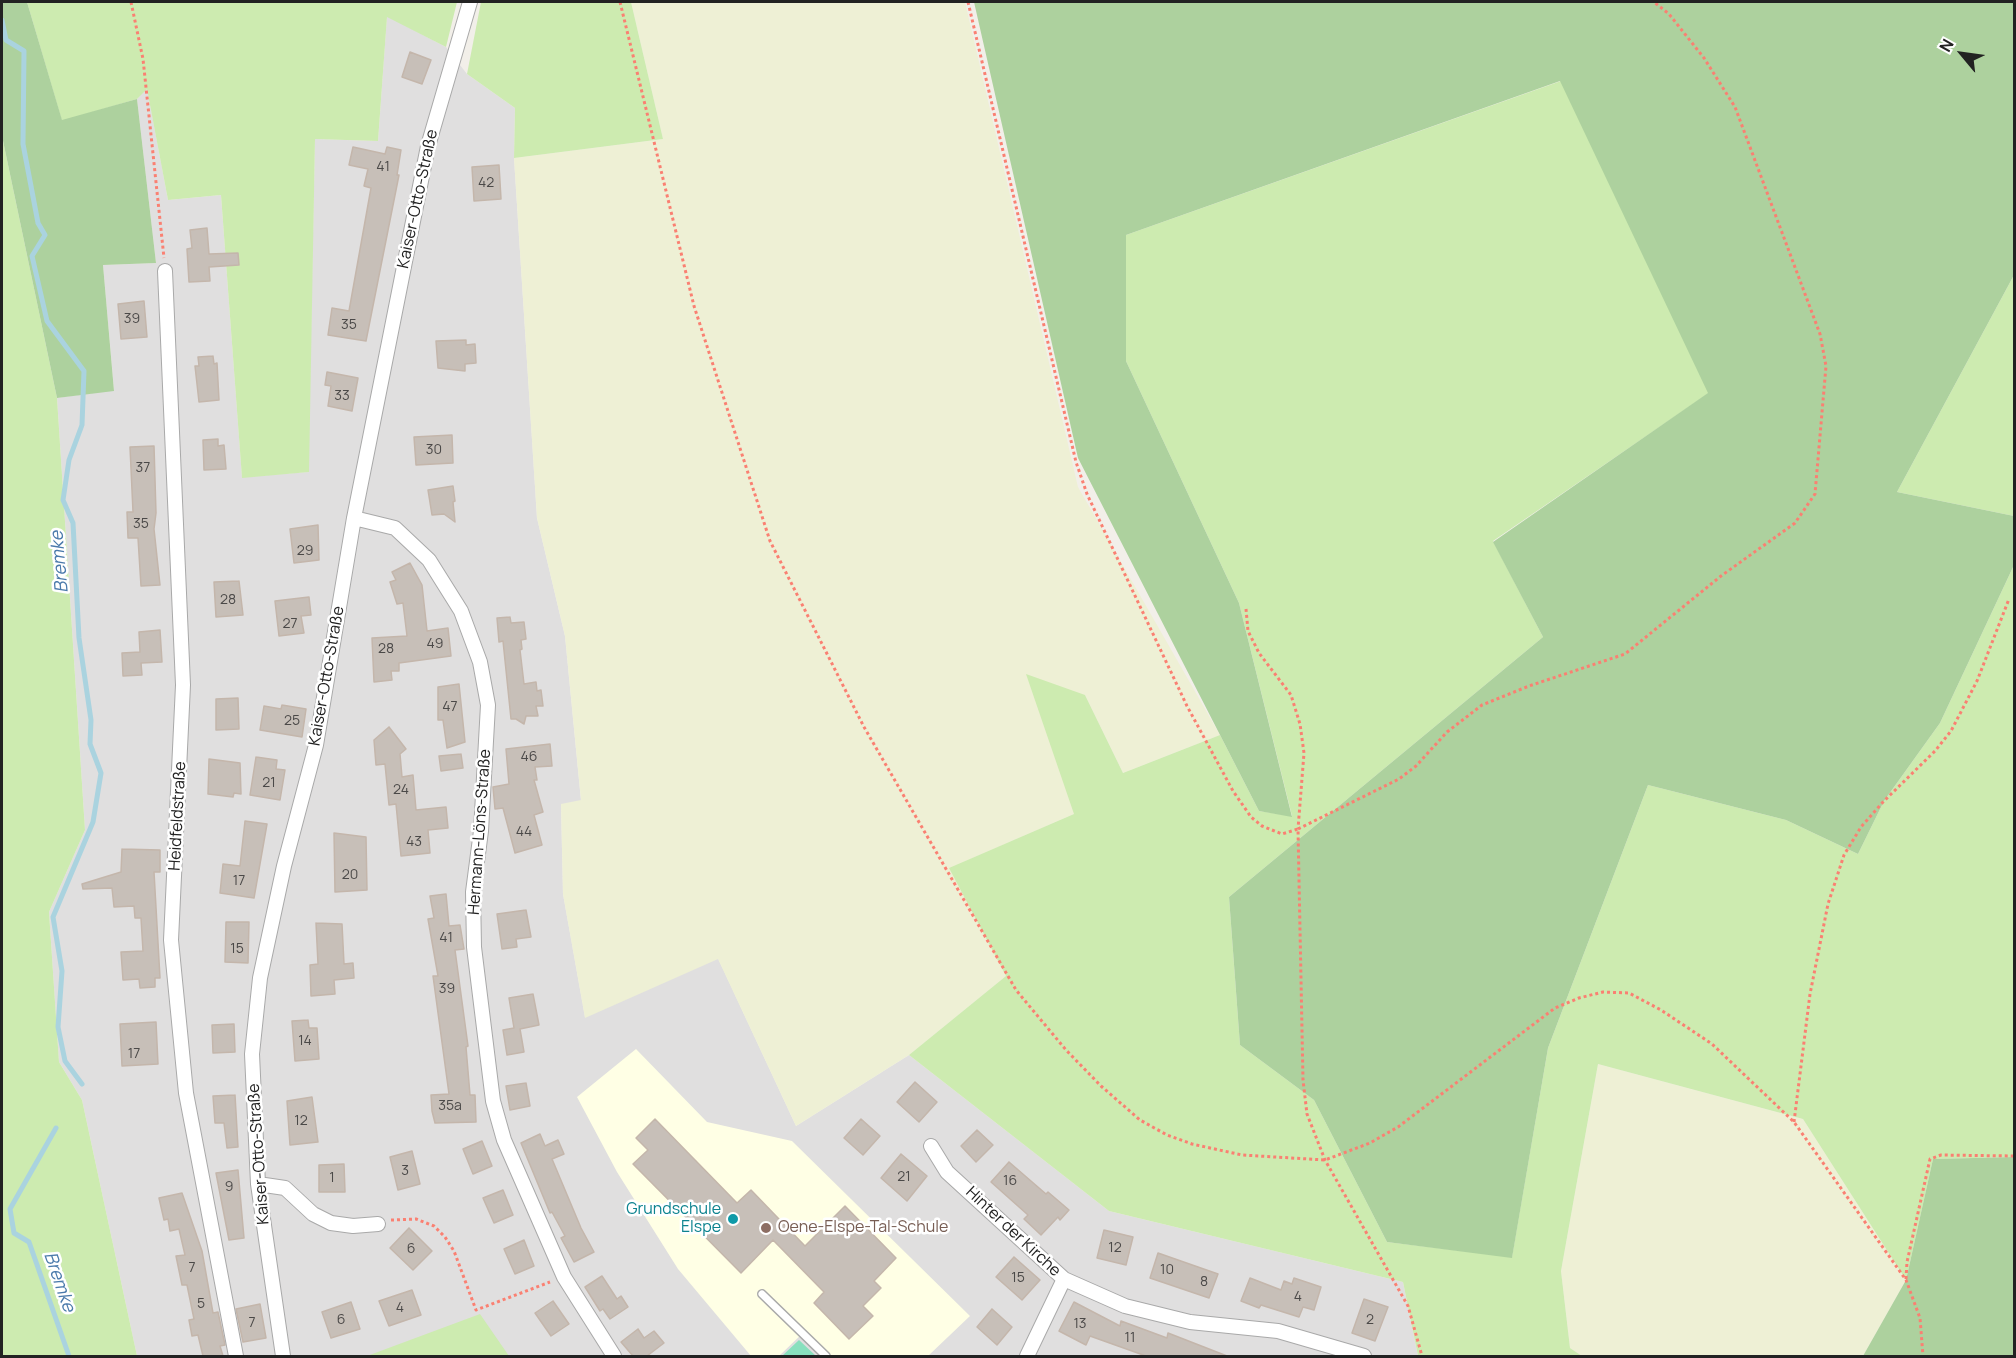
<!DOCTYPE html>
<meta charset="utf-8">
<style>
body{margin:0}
#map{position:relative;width:2016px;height:1358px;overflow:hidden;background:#f2efe9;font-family:Manrope,sans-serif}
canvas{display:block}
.frame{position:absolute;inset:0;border:3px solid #222;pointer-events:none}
.north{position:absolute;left:1932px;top:24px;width:60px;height:60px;-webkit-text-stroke:4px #fff;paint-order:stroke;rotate:299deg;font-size:16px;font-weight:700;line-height:24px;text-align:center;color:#222}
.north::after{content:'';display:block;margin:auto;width:21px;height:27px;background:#222;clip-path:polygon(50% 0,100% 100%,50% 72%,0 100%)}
</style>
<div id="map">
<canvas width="2016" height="1358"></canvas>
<div class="frame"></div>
<div class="north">N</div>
</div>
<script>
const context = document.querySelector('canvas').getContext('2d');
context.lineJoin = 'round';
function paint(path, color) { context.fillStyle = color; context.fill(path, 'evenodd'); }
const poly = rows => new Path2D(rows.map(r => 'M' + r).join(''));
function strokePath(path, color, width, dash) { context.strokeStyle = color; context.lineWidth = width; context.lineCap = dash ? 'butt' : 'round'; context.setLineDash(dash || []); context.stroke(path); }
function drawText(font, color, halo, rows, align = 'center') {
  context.font = font + ' Manrope,sans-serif'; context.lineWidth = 5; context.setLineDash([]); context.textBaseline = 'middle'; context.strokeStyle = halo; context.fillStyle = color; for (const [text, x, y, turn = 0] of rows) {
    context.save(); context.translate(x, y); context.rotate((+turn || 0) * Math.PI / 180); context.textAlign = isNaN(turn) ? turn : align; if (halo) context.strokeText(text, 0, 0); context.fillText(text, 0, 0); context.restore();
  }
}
paint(poly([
 [387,16,446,47,467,74,515,108,514,158,537,518,565,636,581,801,561,805,563,894,585,1017,718,958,796,1126,909,1055,1109,1211,1403,1282,1418,1356,137,1356,82,1100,59,1062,49,912,85,830,57,398,114,390,103,265,156,263,137,99,147,88,168,200,221,195,242,477,308,472,315,139,378,141]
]), '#e0dfdf');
paint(poly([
 [636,1049,707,1122,792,1141,970,1316,928,1356,830,1356,804,1332,779,1356,751,1356,678,1269,617,1172,577,1097]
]), '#ffffe5');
paint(poly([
 [631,2,965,2,1078,487,1220,735,1123,773,1085,695,1074,814,950,868,1006,976,909,1055,796,1126,718,959,585,1018,563,894,561,804,581,800,565,636,537,518,514,158,663,139],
 [1598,1064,1803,1119,1906,1280,1863,1356,1582,1356,1570,1348,1561,1271]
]), '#eef0d5');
paint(poly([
 [27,2,457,2,446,47,387,17,378,141,315,139,309,472,242,478,221,195,168,200,147,89,137,99,62,121],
 [481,2,631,2,663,139,514,158,515,108,467,74],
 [1561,81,1709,393,1493,541,1543,637,1229,897,1240,1045,1314,1100,1387,1242,1512,1257,1548,1048,1648,785,1786,820,1858,854,1884,801,1940,723,2014,565,2014,1157,1933,1159,1906,1280,1803,1119,1598,1064,1561,1271,1570,1348,1582,1356,1418,1356,1403,1282,1109,1211,909,1055,1006,976,949,868,1074,814,1026,674,1085,695,1123,773,1220,735,1259,811,1292,816,1239,603,1126,361,1126,235],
 [2,136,57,398,85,830,49,912,59,1062,82,1100,137,1356,2,1356],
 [2014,275,2014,516,1897,492],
 [480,1314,509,1356,367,1356]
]), '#cdebb0');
paint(poly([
 [2,2,27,2,62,120,137,99,156,263,103,265,114,391,57,398,2,136],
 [974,2,2014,2,2014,275,1897,492,2014,516,2014,565,1940,723,1884,801,1858,854,1786,820,1648,785,1548,1048,1512,1258,1387,1242,1314,1100,1240,1045,1229,897,1543,637,1493,542,1708,393,1560,81,1126,235,1126,361,1239,603,1292,817,1259,811,1078,458],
 [2014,1157,2014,1356,1863,1356,1906,1280,1933,1159]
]), '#add19e');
paint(poly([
 [799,1340,816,1356,782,1356]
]), '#88e0be');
strokePath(poly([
 [2,20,6,40,24,51,23,144,38,223,45,235,32,256,47,321,84,371,82,425,69,460,63,500,73,523,79,638,91,720,90,744,101,773,93,822,53,917,62,971,58,1027,65,1061,82,1084],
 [56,1128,10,1209,14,1233,29,1242,69,1356]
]), '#aad3df', 5);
const building = poly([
 [410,52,431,60,422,84,402,77,410,52],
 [353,147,385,154,387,147,401,150,397,175,399,175,366,341,328,335,332,308,349,311,371,188,364,186,368,169,349,165,353,147],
 [499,165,501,199,474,201,472,167,499,165],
 [207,228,209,254,238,253,239,265,209,267,210,281,189,282,187,249,192,248,190,230,207,228],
 [144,301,147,337,121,339,118,304,144,301],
 [466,340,466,345,475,344,476,363,465,364,465,371,438,368,436,341,466,340],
 [213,356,214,364,217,363,219,400,199,402,195,366,199,366,198,357,213,356],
 [327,372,358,378,352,411,328,406,331,386,325,385,327,372],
 [452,435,453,463,416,465,414,437,452,435],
 [218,439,218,446,224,445,226,469,204,470,203,440,218,439],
 [154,446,156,513,154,529,160,585,141,586,138,538,128,538,127,512,133,512,130,447,154,446],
 [453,486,455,501,453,502,455,522,444,514,432,515,428,490,453,486],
 [318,525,319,560,294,563,290,529,318,525],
 [410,563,422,585,427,631,448,628,451,656,399,663,399,671,391,671,392,680,374,682,372,638,407,636,403,603,397,604,390,582,396,580,392,572,410,563],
 [239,581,243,615,216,617,214,582,239,581],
 [309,597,311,615,301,616,304,633,279,636,275,601,309,597],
 [510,617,511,623,524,622,526,639,521,640,522,649,520,650,524,684,536,682,537,691,541,690,543,706,536,706,538,716,526,716,524,724,516,719,511,719,503,641,499,642,497,618,510,617],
 [160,630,162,662,141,663,142,675,123,676,122,653,140,652,139,632,160,630],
 [459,684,465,742,447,748,443,720,438,720,438,687,459,684],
 [238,698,239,729,216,730,216,699,238,698],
 [282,705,306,709,302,737,260,730,264,706,281,709,282,705],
 [389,727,406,749,400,754,402,777,413,775,416,810,446,807,448,828,428,830,430,853,401,856,396,804,389,805,385,764,376,765,374,740,389,727],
 [550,744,552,766,535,767,537,780,534,780,543,812,534,815,542,845,515,853,503,808,495,809,493,787,509,784,506,749,550,744],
 [461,754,463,768,441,771,439,756,461,754],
 [256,757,277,760,276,769,285,770,280,800,250,795,256,757],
 [209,759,240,763,241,794,234,793,233,797,208,794,209,759],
 [245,821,267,824,254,898,220,893,223,864,240,866,245,821],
 [334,833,366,837,367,890,335,892,334,833],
 [122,849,160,850,160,872,154,872,160,978,155,978,155,987,140,988,139,979,123,980,121,952,143,951,141,918,135,918,134,906,114,907,112,888,83,889,82,884,121,872,122,849],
 [446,894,449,926,460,925,464,949,455,950,468,1046,466,1047,470,1095,475,1095,476,1122,435,1123,432,1111,431,1095,449,1094,433,976,438,976,428,919,434,918,430,896,446,894],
 [526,910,531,937,516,939,517,947,502,949,497,914,526,910],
 [226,922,249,922,248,963,225,962,226,922],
 [316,923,342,924,344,964,353,963,354,978,334,980,335,994,311,996,310,965,318,964,316,923],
 [533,994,539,1025,520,1029,524,1052,507,1055,503,1030,514,1028,509,998,533,994],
 [308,1020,309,1028,317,1028,319,1059,295,1061,292,1021,308,1020],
 [156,1022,158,1064,122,1066,120,1024,156,1022],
 [234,1024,235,1052,213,1053,212,1025,234,1024],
 [915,1082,937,1102,919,1122,897,1102,915,1082],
 [526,1083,530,1106,510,1110,506,1086,526,1083],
 [235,1095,238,1147,227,1148,224,1123,215,1123,213,1096,235,1095],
 [312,1097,318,1142,290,1145,287,1101,312,1097],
 [655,1119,737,1203,751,1190,805,1246,845,1206,896,1258,874,1281,881,1288,863,1306,873,1316,849,1339,814,1303,824,1292,773,1240,741,1273,633,1164,648,1150,636,1138,655,1119],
 [861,1119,880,1136,863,1155,844,1138,861,1119],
 [977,1130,993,1145,976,1162,961,1146,977,1130],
 [540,1134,545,1146,558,1140,564,1154,552,1159,581,1228,594,1252,574,1262,561,1238,565,1236,552,1212,550,1213,521,1143,540,1134],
 [482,1141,492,1166,473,1174,463,1149,482,1141],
 [412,1151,420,1184,398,1190,390,1157,412,1151],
 [901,1154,927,1176,907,1201,881,1178,901,1154],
 [1009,1162,1046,1194,1048,1192,1069,1210,1060,1220,1058,1217,1041,1235,1024,1219,1028,1215,991,1182,1009,1162],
 [344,1164,345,1192,319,1192,319,1165,344,1164],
 [238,1170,244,1238,229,1240,216,1173,238,1170],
 [503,1190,513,1215,494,1223,483,1198,503,1190],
 [182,1193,202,1251,213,1313,218,1312,225,1345,220,1346,223,1356,203,1356,198,1335,192,1336,189,1320,194,1319,187,1285,182,1285,176,1256,185,1255,179,1229,170,1231,168,1219,164,1220,159,1198,182,1193],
 [409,1228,432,1251,413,1270,390,1248,409,1228],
 [1104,1230,1133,1237,1126,1265,1097,1258,1104,1230],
 [524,1240,534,1266,515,1274,504,1249,524,1240],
 [1158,1253,1218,1274,1209,1298,1150,1278,1158,1253],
 [1014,1257,1040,1280,1022,1300,996,1277,1014,1257],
 [602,1276,617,1299,621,1296,628,1307,610,1319,603,1309,600,1311,585,1287,602,1276],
 [1250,1278,1281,1290,1284,1281,1292,1284,1294,1278,1321,1287,1314,1310,1303,1307,1299,1317,1261,1305,1259,1308,1241,1301,1250,1278],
 [412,1290,421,1315,389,1326,379,1301,412,1290],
 [1364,1299,1388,1307,1375,1341,1352,1333,1364,1299],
 [553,1301,569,1324,551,1336,535,1313,553,1301],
 [351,1302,360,1329,331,1338,322,1312,351,1302],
 [1074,1302,1120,1326,1121,1321,1167,1338,1168,1333,1227,1356,1146,1356,1090,1336,1086,1345,1059,1331,1074,1302],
 [260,1304,266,1338,243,1342,236,1309,260,1304],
 [992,1309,1012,1327,997,1345,977,1327,992,1309],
 [638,1329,644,1338,654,1331,664,1343,647,1356,633,1356,621,1342,638,1329]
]);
paint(building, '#c7bfb8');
strokePath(building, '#c4b6ab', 1.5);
const service = poly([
 [762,1294,826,1356]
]);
const minor = poly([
 [165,271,183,685,171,940,186,1093,236,1356],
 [354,518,395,528,429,560,461,611,480,662,488,705,481,831,473,892,474,947,493,1101,504,1140,564,1277,614,1356],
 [931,1146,947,1172,1064,1279,1125,1306,1190,1322,1278,1331,1364,1356],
 [258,1184,285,1188,313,1214,331,1223,353,1226,378,1224],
 [283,1356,258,1184,252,1054,260,978,284,866,316,745,354,518,428,146,470,2],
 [1027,1356,1064,1279]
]);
strokePath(service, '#a9a9a9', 10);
strokePath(minor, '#a9a9a9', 16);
strokePath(poly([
 [131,2,143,59,164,258],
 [620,2,694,306,770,541,864,727,1016,990,1066,1050,1101,1086,1140,1120,1167,1135,1192,1144,1242,1155,1325,1160,1370,1143,1398,1127,1555,1008,1579,998,1603,992,1629,993,1661,1010,1712,1044,1794,1122,1906,1280,1920,1318,1923,1356],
 [968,2,1076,462,1087,494,1187,706,1233,791,1251,817,1262,826,1282,834,1298,829,1303,1080,1307,1114,1325,1160,1408,1306,1422,1356],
 [1246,609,1248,631,1259,653,1291,695,1300,724,1304,753,1298,829],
 [1298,829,1399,779,1416,766,1447,732,1482,705,1529,686,1625,654,1721,576,1795,523,1815,494,1826,366,1820,334,1735,107,1704,58,1669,14,1654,2],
 [1794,1122,1810,994,1828,904,1844,855,1861,827,1884,801,1935,751,1951,731,1977,681,2009,599],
 [391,1220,416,1219,434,1226,445,1237,454,1251,476,1310,550,1282],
 [1906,1279,1907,1262,1930,1159,1941,1155,2014,1156]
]), '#fa8072', 3, [3, 3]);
strokePath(service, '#fff', 7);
strokePath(minor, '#fff', 14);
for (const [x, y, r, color] of [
 [733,1219,6,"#0f9aa8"],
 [766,1228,6,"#8d6e63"]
]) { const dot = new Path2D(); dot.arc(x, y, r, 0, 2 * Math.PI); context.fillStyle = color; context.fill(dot); strokePath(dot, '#fff', 2); }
drawText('14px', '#4b4948', null, [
 ["41",383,167],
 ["42",486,183],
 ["39",132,319],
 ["35",349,325],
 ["33",342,396],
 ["30",434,450],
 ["37",143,468],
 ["35",141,524],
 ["29",305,551],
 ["28",228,600],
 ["27",290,624],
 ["49",435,644],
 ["28",386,649],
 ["47",450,707],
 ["25",292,721],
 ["46",529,757],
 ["21",269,783],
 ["24",401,790],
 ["44",524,832],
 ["43",414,842],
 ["20",350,875],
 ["17",239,881],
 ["41",446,938],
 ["15",237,949],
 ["39",447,989],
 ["14",305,1041],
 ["17",134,1054],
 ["35a",450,1106],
 ["12",301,1121],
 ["3",405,1171],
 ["21",904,1177],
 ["1",332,1178],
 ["16",1010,1181],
 ["9",229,1187],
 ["12",1115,1248],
 ["6",411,1249],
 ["7",192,1268],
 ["10",1167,1270],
 ["15",1018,1278],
 ["8",1204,1282],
 ["4",1298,1297],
 ["5",201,1304],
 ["4",400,1308],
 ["6",341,1320],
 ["2",1370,1320],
 ["7",252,1323],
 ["13",1080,1324],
 ["11",1130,1338]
]);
drawText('16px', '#222', '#fff', [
 ["Kaiser-Otto-Straße",418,199,-78],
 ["Kaiser-Otto-Straße",327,676,-80],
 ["Heidfeldstraße",178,816,-87],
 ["Hermann-Löns-Straße",480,832,-86],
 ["Kaiser-Otto-Straße",259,1154,-94],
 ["Hinter der Kirche",1013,1232,43]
]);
drawText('16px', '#0d838f', '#fff', [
 ["Grundschule",721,1210],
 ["Elspe",721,1228]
], 'right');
drawText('16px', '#785e54', '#fff', [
 ["Oene-Elspe-Tal-Schule",778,1228]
], 'left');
drawText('italic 18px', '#4a7aab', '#fff', [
 ["Bremke",60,562,-95],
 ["Bremke",59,1282,71]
]);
</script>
